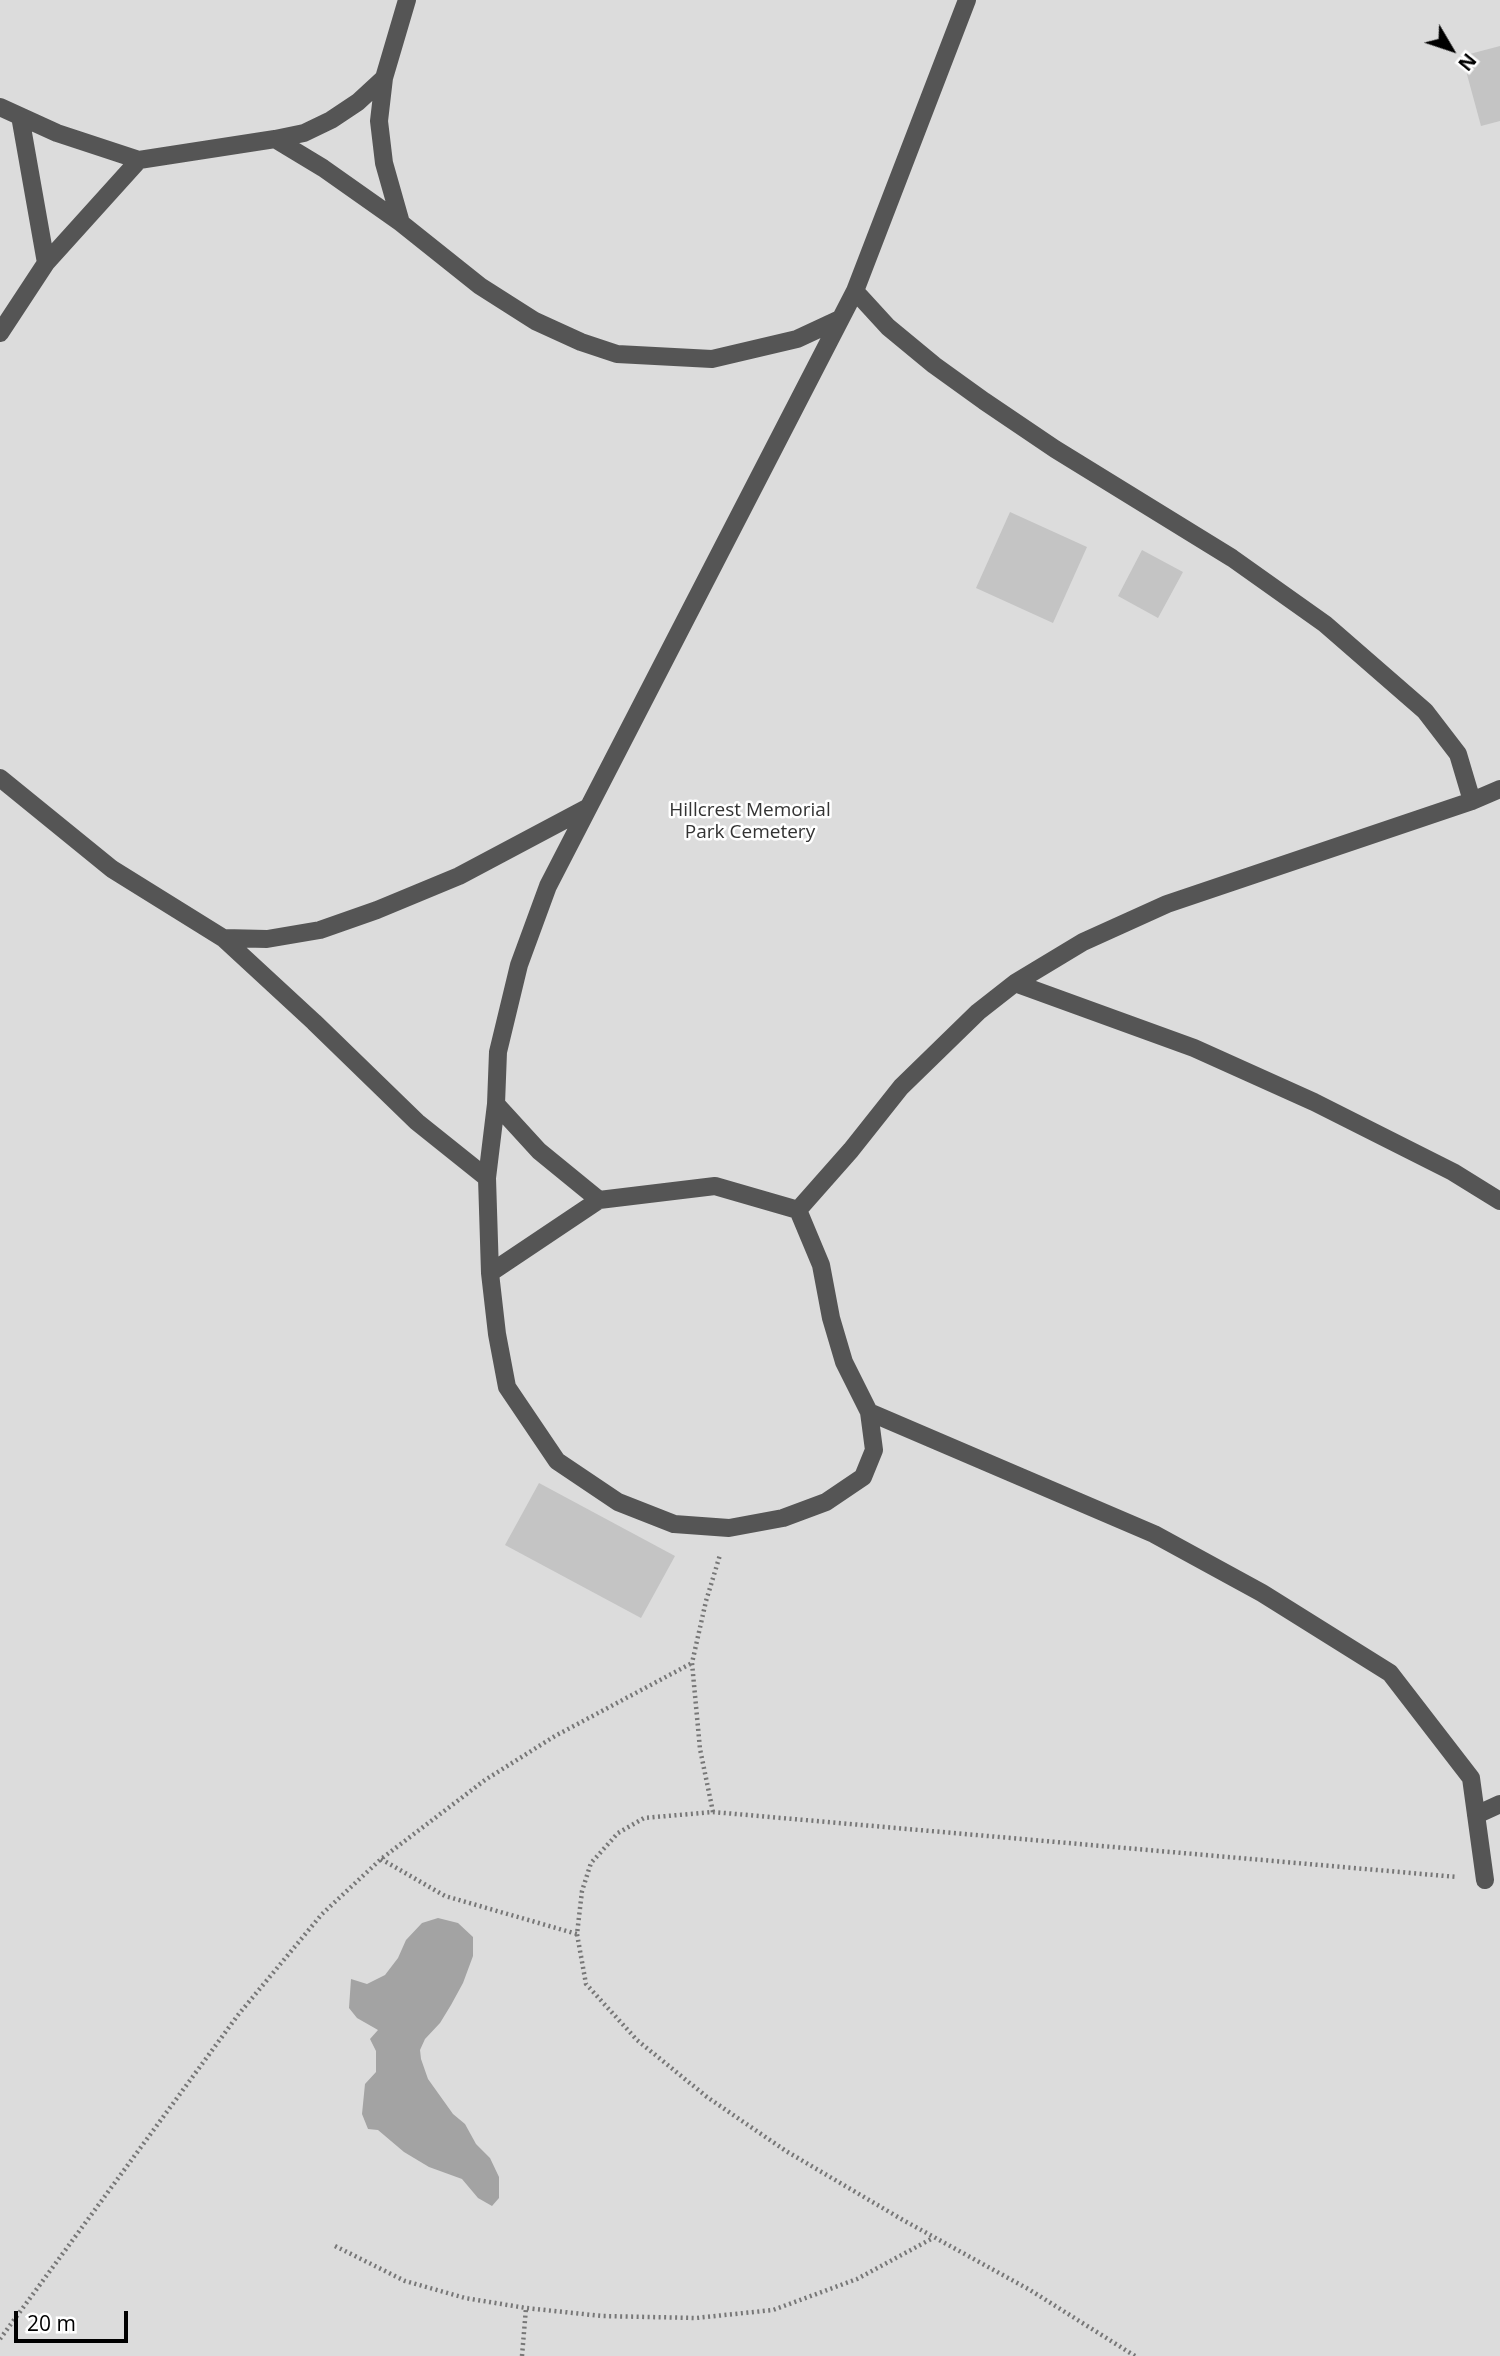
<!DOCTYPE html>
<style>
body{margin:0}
#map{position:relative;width:1500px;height:2356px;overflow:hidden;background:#fff;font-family:"Open Sans",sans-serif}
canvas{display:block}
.north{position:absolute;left:1416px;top:14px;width:70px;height:70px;-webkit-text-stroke:5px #fff;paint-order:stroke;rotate:129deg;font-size:19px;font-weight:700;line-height:28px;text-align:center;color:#000}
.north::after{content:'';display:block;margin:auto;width:24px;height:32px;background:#000;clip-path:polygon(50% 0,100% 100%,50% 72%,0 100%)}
.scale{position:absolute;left:14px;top:2311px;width:114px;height:32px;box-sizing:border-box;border:4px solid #000;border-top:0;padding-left:9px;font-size:21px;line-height:24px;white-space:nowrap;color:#000;-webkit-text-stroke:5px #fff;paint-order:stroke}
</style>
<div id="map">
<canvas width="1500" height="2356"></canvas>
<div class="north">N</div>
<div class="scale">20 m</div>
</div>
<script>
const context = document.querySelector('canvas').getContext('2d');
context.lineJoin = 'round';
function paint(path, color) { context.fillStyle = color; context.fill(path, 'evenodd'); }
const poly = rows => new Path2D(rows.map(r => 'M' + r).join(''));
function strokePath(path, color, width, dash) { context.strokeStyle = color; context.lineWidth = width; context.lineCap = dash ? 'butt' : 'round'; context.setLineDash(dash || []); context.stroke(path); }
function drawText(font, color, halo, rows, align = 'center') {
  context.font = font + ' "Open Sans",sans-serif'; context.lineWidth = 5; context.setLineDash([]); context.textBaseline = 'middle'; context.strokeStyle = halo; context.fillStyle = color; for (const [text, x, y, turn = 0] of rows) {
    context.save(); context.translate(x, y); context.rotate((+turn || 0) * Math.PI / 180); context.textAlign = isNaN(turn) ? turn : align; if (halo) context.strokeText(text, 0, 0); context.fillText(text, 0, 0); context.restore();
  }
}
paint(poly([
 [0,0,1500,0,1500,2356,0,2356]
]), '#dcdcdc');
paint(poly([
 [438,1918,458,1923,473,1937,473,1956,463,1983,451,2005,440,2023,425,2039,420,2050,421,2059,428,2079,453,2114,465,2124,476,2144,490,2158,499,2177,499,2198,492,2206,478,2198,462,2179,429,2167,404,2152,378,2130,368,2129,362,2114,365,2084,376,2072,376,2051,370,2039,378,2030,357,2018,349,2008,351,1979,367,1984,385,1975,398,1958,406,1940,422,1923]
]), '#a3a3a3');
paint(poly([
 [1500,46,1500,121,1481,126,1462,56],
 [1010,512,1087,547,1053,623,976,588],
 [1142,550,1183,572,1158,618,1118,596],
 [539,1483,675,1556,641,1618,505,1545]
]), '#c4c4c4');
strokePath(poly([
 [713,1812,700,1749,692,1663,706,1601,720,1555],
 [381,1859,445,1896,577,1934],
 [335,2246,405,2281,465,2298,526,2308,602,2316,696,2318,773,2310,857,2279,933,2238],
 [0,2339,238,2015,322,1914,381,1859,485,1780,555,1736,692,1663],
 [522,2356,526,2308],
 [1135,2356,1030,2290,903,2220,786,2151,707,2097,637,2040,586,1984,577,1934,582,1891,591,1863,618,1833,644,1818,713,1812,1457,1877]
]), '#777', 4.5, [2, 3.5]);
strokePath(poly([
 [384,78,379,121,384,163,401,223,480,286,535,321,581,342,617,354,712,359,797,339,840,319],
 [0,107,57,133,139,160,275,139,323,168,401,223],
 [20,116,46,263],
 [275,139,304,133,331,120,358,102,384,78,407,0],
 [855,291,888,327,934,365,984,401,1055,449,1232,558,1325,624,1425,711,1458,754,1472,801],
 [0,333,46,263,139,160],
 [0,778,112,869,223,938,267,939,320,930,377,910,459,876,587,808],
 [223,938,314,1022,417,1122,487,1178],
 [1015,983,1083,942,1167,904,1472,801,1500,789],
 [496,1104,539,1151,599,1200],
 [798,1210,715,1186,599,1200,490,1273,497,1334,507,1387,557,1461,618,1502,674,1524,729,1528,783,1518,826,1502,863,1477,874,1450,869,1412],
 [490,1273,487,1178,496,1104,498,1052,519,965,548,886,855,291,967,0],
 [1476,1815,1500,1804],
 [1485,1880,1471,1778,1390,1673,1262,1593,1154,1534,869,1412,844,1362,831,1318,821,1265,798,1210,851,1150,901,1087,978,1012,1015,983,1194,1048,1314,1102,1453,1172,1500,1201]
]), '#555', 18);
drawText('19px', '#333', '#fff', [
 ["Hillcrest Memorial",750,811],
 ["Park Cemetery",750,833]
]);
</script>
